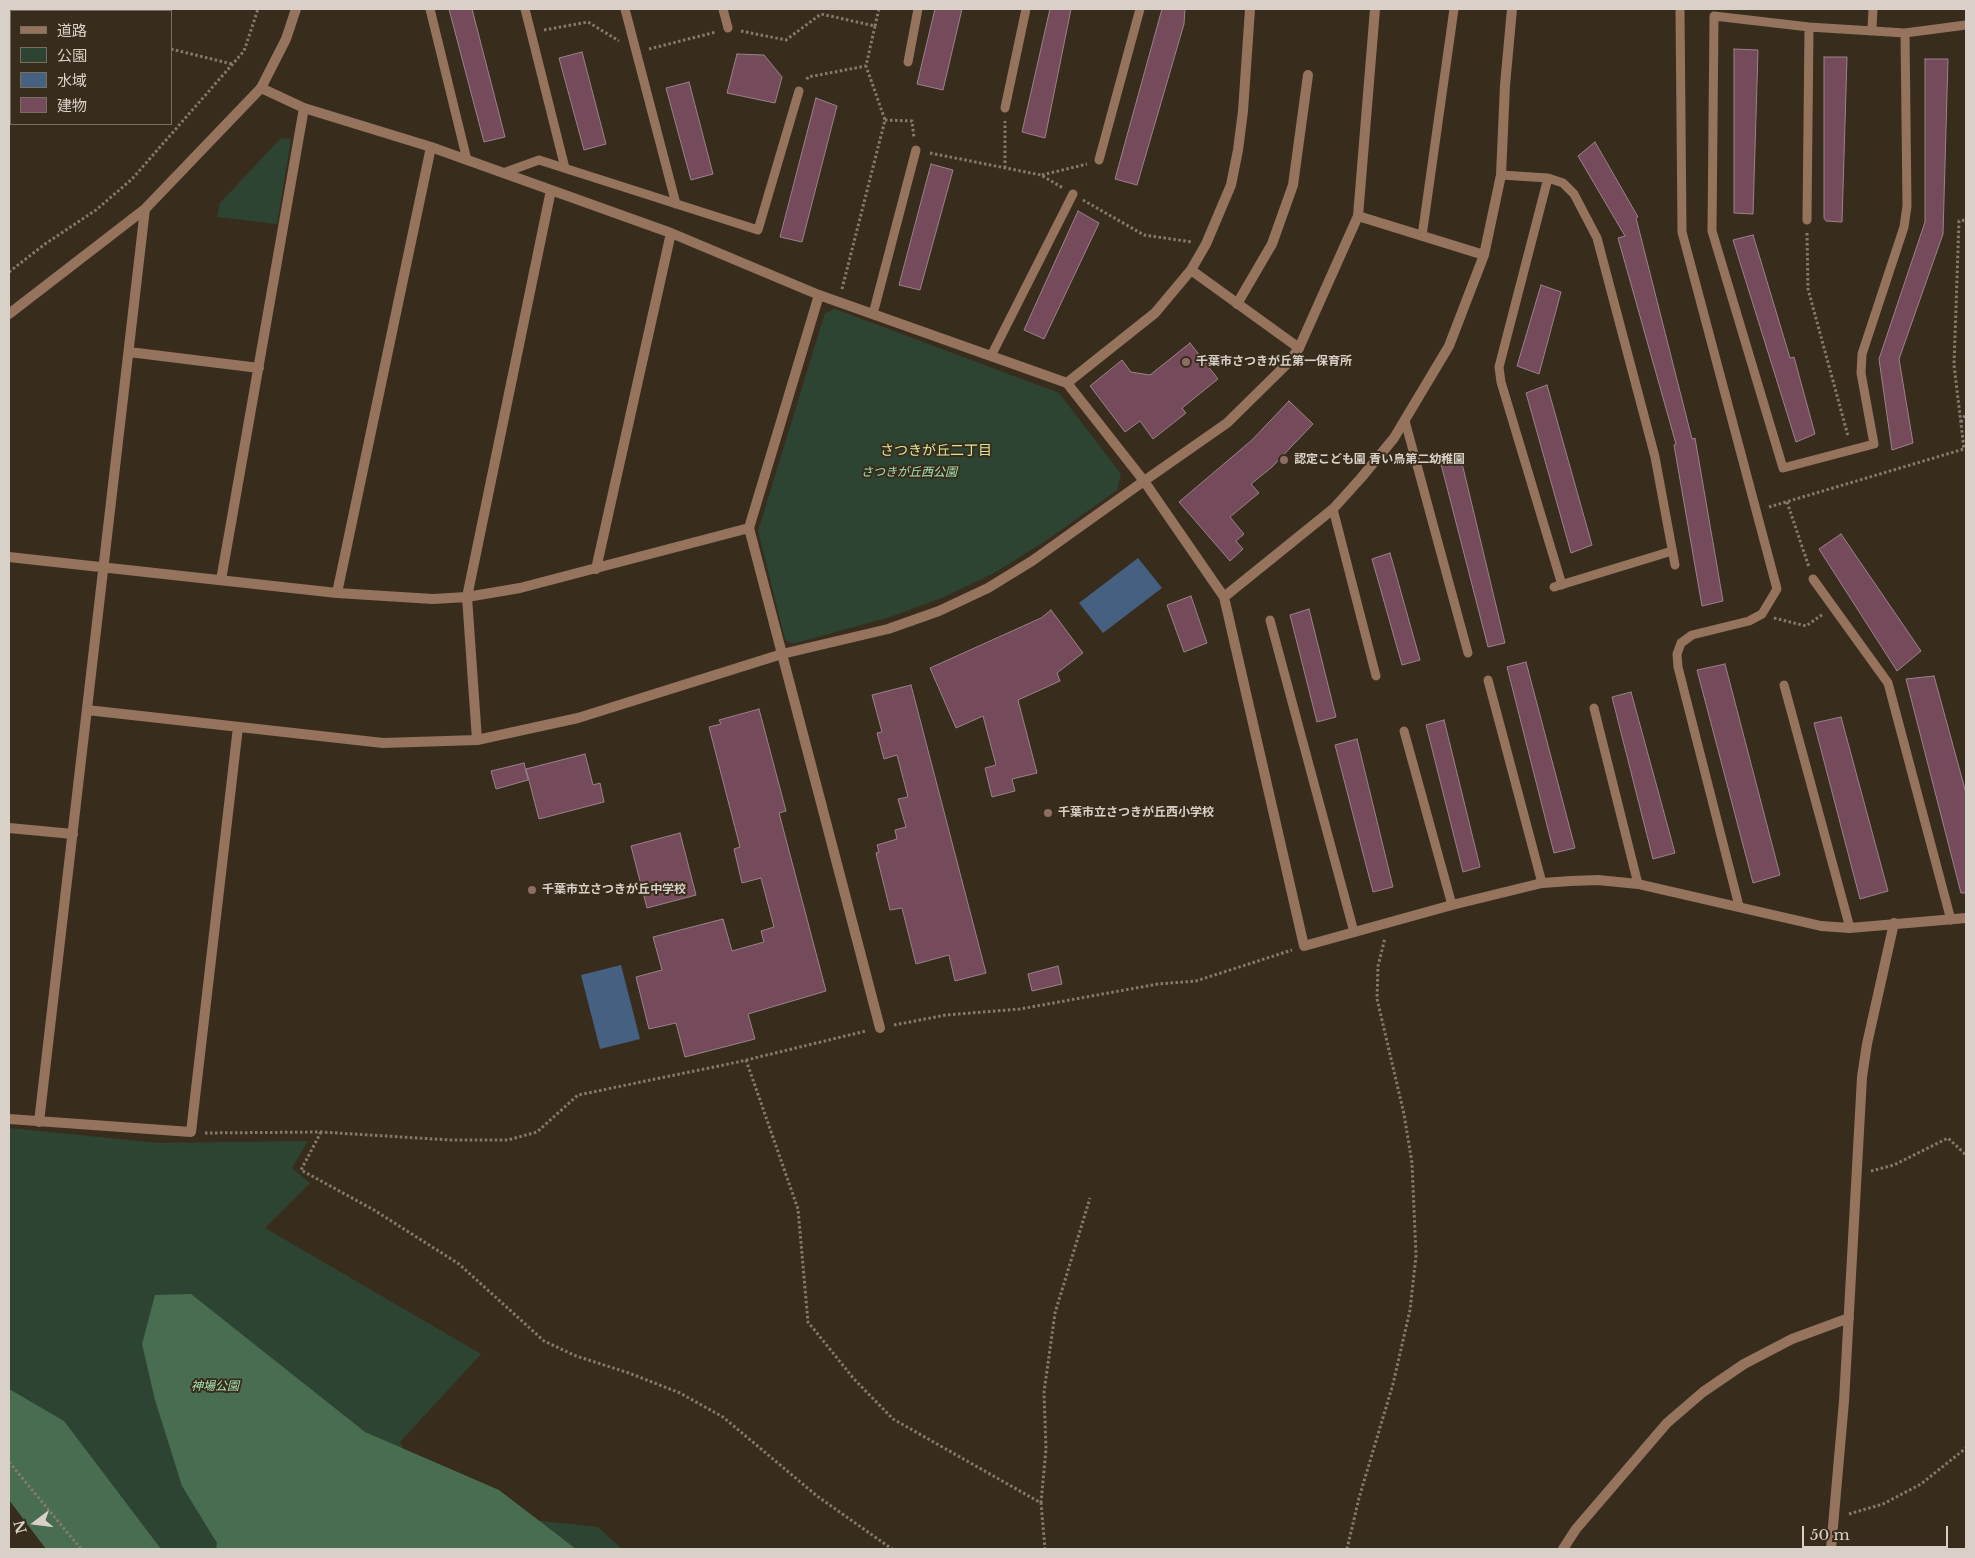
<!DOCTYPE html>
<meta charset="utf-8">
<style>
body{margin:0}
#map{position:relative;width:1975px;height:1558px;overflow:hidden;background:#382d1d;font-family:"Libre Baskerville","Noto Sans JP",serif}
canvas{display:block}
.frame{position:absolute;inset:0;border:10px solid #d9d1c8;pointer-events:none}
.legend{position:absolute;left:10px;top:10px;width:162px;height:115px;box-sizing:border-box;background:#382d1d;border:1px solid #786f61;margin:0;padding:6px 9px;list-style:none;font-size:15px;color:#d9d1c8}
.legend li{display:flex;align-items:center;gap:10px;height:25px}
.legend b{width:25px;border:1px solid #786f61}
.north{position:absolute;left:10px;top:1498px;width:50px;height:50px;-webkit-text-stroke:4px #382d1d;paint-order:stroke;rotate:255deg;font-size:14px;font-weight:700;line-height:20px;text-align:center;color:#d9d1c8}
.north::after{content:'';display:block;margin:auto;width:18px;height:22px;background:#d9d1c8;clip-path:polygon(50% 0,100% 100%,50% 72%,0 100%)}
.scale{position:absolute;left:1802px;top:1526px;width:146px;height:22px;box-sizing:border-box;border:2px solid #d9d1c8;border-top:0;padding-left:6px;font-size:15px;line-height:18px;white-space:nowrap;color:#d9d1c8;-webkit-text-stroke:4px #382d1d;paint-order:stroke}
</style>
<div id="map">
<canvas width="1975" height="1558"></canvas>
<div class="frame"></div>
<ul class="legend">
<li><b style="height:6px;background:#96735d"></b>道路</li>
<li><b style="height:14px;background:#2e4433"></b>公園</li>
<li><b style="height:14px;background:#456081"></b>水域</li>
<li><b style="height:14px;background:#754a5b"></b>建物</li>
</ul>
<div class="north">N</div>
<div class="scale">50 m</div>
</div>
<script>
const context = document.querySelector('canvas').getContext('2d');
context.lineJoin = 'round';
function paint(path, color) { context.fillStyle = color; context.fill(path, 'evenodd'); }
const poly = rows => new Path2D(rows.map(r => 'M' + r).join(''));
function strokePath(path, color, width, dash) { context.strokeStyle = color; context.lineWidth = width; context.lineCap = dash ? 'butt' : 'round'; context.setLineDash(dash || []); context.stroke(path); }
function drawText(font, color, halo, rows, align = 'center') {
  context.font = font + ' "Libre Baskerville","Noto Sans JP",serif'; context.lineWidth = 4; context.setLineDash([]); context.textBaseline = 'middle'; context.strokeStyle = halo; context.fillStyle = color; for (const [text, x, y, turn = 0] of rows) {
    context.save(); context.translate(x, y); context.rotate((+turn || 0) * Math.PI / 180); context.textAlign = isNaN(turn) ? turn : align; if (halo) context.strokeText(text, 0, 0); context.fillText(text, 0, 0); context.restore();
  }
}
paint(poly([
 [281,138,291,139,277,224,217,217,220,203],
 [835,309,1059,393,1121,474,1117,490,1044,542,992,574,944,597,890,617,792,644,785,639,758,531,825,313],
 [9,1128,159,1143,308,1141,292,1168,310,1183,265,1228,481,1354,400,1442,430,1509,598,1527,622,1549,120,1549,9,1416]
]), '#2e4433');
paint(poly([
 [191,1294,365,1432,499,1490,576,1549,216,1549,217,1543,182,1486,155,1400,142,1344,155,1295],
 [9,1389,64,1421,161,1549,46,1549,9,1500]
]), '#486d50');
paint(poly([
 [1138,558,1162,588,1103,633,1079,603],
 [621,965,640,1039,600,1049,581,975]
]), '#456081');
const building = poly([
 [449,9,472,9,505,137,484,142,449,9],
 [935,9,962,9,943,90,917,84,935,9],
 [1050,9,1071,9,1045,138,1022,132,1050,9],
 [1162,9,1185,9,1184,24,1137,185,1115,179,1162,9],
 [1734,49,1758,50,1753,214,1734,213,1734,49],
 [582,52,606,144,584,150,559,58,582,52],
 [737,54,764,55,782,77,775,103,727,93,737,54],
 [1824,57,1847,57,1842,222,1826,221,1824,218,1824,57],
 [1925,59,1948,59,1943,234,1899,359,1913,443,1892,450,1879,359,1925,222,1925,59],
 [689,82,713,174,691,180,666,88,689,82],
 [816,98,837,106,802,242,780,237,816,98],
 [1595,142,1638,217,1636,218,1692,439,1695,438,1723,601,1702,606,1674,445,1676,444,1618,238,1625,236,1578,156,1595,142],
 [931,164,953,170,920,290,899,285,931,164],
 [1078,211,1099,223,1044,339,1024,330,1078,211],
 [1753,235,1790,358,1794,357,1815,434,1796,442,1733,240,1753,235],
 [1541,285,1561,292,1539,374,1517,366,1541,285],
 [1190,343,1218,379,1182,408,1186,413,1153,439,1140,421,1125,432,1090,386,1122,360,1131,372,1150,375,1190,343],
 [1547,385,1592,545,1571,553,1526,393,1547,385],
 [1289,401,1313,424,1272,467,1251,484,1259,493,1230,517,1244,534,1236,541,1243,549,1230,561,1179,502,1252,440,1289,401],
 [1461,459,1505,643,1488,647,1441,464,1461,459],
 [1841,534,1921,651,1897,671,1819,549,1841,534],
 [1390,553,1420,660,1402,665,1372,559,1390,553],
 [1191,596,1207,643,1184,652,1167,605,1191,596],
 [1309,609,1336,717,1317,722,1290,615,1309,609],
 [1051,610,1083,653,1057,673,1060,681,1018,700,1037,773,1012,779,1015,791,992,797,985,768,996,765,983,716,956,728,930,668,1041,618,1051,610],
 [1526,662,1575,848,1554,853,1507,667,1526,662],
 [1725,664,1780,875,1753,883,1697,670,1725,664],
 [1934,676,1966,793,1966,893,1961,893,1906,679,1934,676],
 [911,685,986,973,955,981,949,955,916,964,902,908,890,910,876,853,879,852,877,845,897,839,895,830,906,827,898,799,908,797,897,755,884,759,877,733,882,732,872,695,911,685],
 [1631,692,1675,853,1653,859,1612,697,1631,692],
 [759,709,786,811,779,813,826,991,748,1014,755,1039,685,1057,676,1023,649,1029,636,977,662,970,653,937,723,919,732,951,764,942,761,931,774,927,761,878,742,883,734,849,740,847,709,727,721,724,719,720,759,709],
 [1841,717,1888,891,1860,899,1814,723,1841,717],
 [1444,720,1480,867,1463,872,1426,725,1444,720],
 [1357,739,1393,887,1373,892,1335,745,1357,739],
 [585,754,593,785,600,783,604,802,539,819,526,769,585,754],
 [524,763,528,780,496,789,491,771,524,763],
 [680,833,696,895,647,908,631,846,680,833],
 [1058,966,1062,984,1032,991,1028,974,1058,966]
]);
paint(building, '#754a5b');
strokePath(building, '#9a828a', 1);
strokePath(poly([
 [9,9,17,11],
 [875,26,879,9],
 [544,30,588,22,619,41],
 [741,31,786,40,821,14,875,26,866,66,808,77,806,81],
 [171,49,232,64],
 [649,49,716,32],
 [885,120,912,121,914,138],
 [930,153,1041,175,1063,188],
 [1005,168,1005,121],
 [1042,175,1087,164],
 [1083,200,1144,235,1192,242],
 [1807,233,1808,289,1848,436],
 [9,272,45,244,96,210,132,179,244,51,258,9],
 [842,289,885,120,866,66],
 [1961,422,1966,414],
 [1787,502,1809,567],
 [1769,507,1964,449,1954,365,1959,221,1966,220],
 [1774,618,1806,626,1823,614],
 [894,1025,946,1015,1020,1009,1158,984,1196,981,1292,950],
 [746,1060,798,1209,808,1322,854,1379,893,1419,1041,1503,1045,1549],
 [321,1132,301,1170,374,1210,459,1264,544,1341,576,1356,629,1373,680,1393,723,1417,817,1496,892,1549],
 [205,1133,321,1132,450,1140,508,1140,537,1132,578,1095,738,1062,866,1031],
 [1871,1171,1894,1165,1948,1138,1966,1155],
 [9,1462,81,1549],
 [1041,1503,1046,1449,1044,1392,1055,1313,1090,1198],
 [1849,1514,1883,1504,1921,1484,1966,1448],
 [1347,1549,1359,1498,1393,1384,1410,1310,1416,1256,1412,1163,1404,1114,1377,999,1378,966,1385,938]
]), '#847a6e', 3, [2.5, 2.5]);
strokePath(poly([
 [430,9,467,160],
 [525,9,565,168],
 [625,9,676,204],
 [723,9,728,28],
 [1680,9,1682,232,1777,589,1762,614,1749,621,1692,635,1681,643,1677,654,1678,667,1739,906],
 [1872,29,1873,9],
 [1905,33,1907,206,1904,227,1862,354,1861,373,1874,444,1783,468,1712,231,1714,16,1809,27,1905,33,1966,25],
 [908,62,918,9],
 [1005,108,1026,9],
 [1099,160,1140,9],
 [503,173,539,160,758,230,799,91],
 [1501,175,1548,178,1563,183,1574,194,1597,238,1655,457,1675,565],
 [1548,178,1499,367,1501,382,1562,585],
 [1807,220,1809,27],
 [1422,236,1454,9],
 [873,314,916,150],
 [991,356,1073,194],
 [1405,421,1468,653],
 [1333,509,1376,676],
 [1813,579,1888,683,1951,920],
 [1554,587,1672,551],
 [1270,620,1354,932],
 [1488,680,1542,883],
 [1784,685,1850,928],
 [1594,708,1638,884],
 [1404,731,1452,905]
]), '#96735d', 9);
strokePath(poly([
 [1144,481,1227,423,1288,363,1299,348,1358,216,1375,9]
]), '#96735d', 10);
strokePath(poly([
 [1358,216,1484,255],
 [1191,270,1299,348],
 [819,295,749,528,880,1028],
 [1237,304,1272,244,1293,185,1308,75],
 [9,314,145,209,261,88,304,108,431,147,671,233,819,295,1067,383,1144,481,1224,597,1304,946,1452,905,1542,883,1571,881,1598,880,1638,884,1821,926,1850,928,1966,918],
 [129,352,259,368],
 [1067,383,1155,313,1191,270,1206,244,1231,185,1238,150,1243,111,1250,9],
 [9,557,337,593,433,599,467,597,520,588,749,528],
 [596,569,671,233],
 [221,580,304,108],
 [337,593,431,147],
 [1224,597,1333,509,1361,478,1394,438,1449,346,1484,255,1501,175,1505,85,1512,9],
 [87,710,383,743,477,740,578,718,782,654,888,629,939,611,988,588,1032,561,1144,481],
 [477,740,467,597,551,190],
 [9,828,73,834],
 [9,1119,191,1132,238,727],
 [39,1122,145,209],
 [1563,1549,1576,1529,1667,1423,1703,1392,1744,1364,1792,1339,1849,1318],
 [1831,1549,1844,1401,1862,1077,1867,1044,1894,923]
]), '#96735d', 10);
strokePath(poly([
 [261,88,286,39,296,9]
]), '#96735d', 10);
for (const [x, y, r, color] of [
 [1186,362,5,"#8d6e63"],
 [1284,460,5,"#8d6e63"],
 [1048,813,5,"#8d6e63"],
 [532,890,5,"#8d6e63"]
]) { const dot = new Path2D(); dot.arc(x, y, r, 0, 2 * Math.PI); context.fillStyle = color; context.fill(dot); strokePath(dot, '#382d1d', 2); }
drawText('bold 12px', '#d9d1c8', '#382d1d', [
 ["千葉市さつきが丘第一保育所",1196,362],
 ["認定こども園 青い鳥第二幼稚園",1294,460],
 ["千葉市立さつきが丘西小学校",1058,813],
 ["千葉市立さつきが丘中学校",542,890]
], 'left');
drawText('italic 12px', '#a3e1b1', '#382d1d', [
 ["さつきが丘西公園",909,473],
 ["神場公園",215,1387]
]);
drawText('14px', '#d7e497', '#382d1d', [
 ["さつきが丘二丁目",936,451]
]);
</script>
